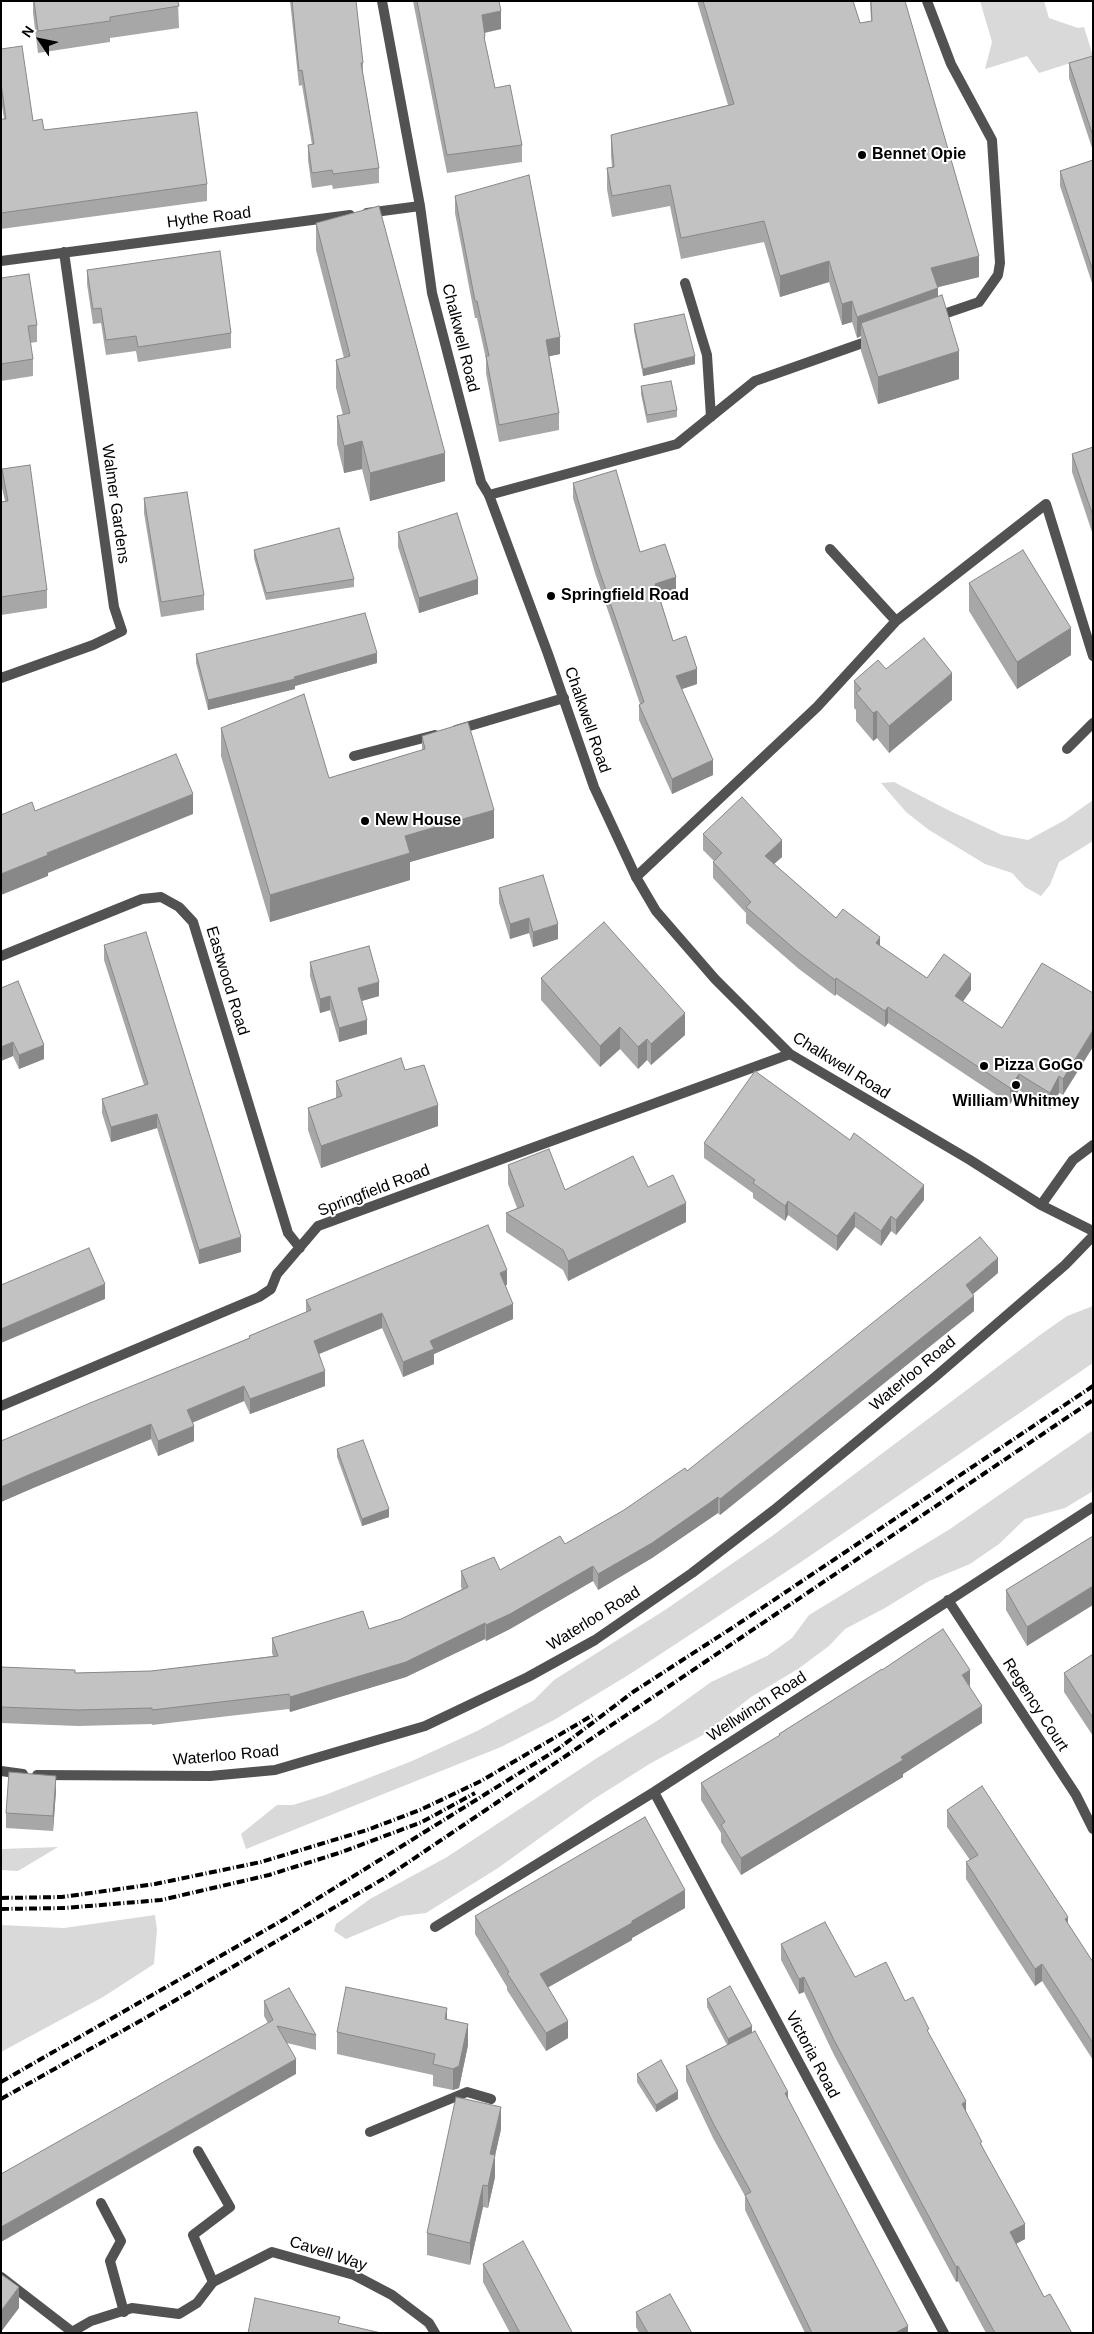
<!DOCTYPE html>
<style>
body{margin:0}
#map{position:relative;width:1094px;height:2334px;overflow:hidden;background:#fff;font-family:Arial,sans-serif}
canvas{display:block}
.frame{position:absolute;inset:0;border:2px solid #000;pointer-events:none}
.north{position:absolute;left:15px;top:15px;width:50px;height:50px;-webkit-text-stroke:4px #fff;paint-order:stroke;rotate:304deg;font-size:14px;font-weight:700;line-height:20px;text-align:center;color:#000}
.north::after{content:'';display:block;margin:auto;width:18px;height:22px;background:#000;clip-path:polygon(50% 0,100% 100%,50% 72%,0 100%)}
</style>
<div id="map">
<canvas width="1094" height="2334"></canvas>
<div class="frame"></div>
<div class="north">N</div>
</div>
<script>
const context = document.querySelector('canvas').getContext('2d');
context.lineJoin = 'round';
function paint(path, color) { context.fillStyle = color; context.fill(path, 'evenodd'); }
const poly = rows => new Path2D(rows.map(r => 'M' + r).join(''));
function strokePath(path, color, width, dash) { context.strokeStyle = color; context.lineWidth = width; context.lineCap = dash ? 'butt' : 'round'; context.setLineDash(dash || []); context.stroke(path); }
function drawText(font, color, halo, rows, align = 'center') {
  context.font = font + ' Arial,sans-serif'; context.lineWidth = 4; context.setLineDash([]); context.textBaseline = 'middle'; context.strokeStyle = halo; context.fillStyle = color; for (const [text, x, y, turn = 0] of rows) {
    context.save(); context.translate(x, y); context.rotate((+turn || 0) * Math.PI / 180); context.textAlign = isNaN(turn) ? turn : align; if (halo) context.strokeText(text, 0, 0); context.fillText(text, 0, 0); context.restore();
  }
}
paint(poly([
 [980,1,1044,1,1049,18,1078,28,1084,27,1093,56,1039,73,1027,56,985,69,992,42],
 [894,782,948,810,1002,835,1028,840,1065,820,1093,800,1093,841,1059,862,1050,885,1041,896,1025,887,1012,873,985,864,929,830,906,812,881,783],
 [1093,1306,1093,1363,801,1562,630,1674,554,1720,501,1747,246,1849,241,1834,277,1805,293,1805,325,1795,412,1761,477,1731,534,1700,554,1680,665,1610,772,1536,1040,1335,1067,1316],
 [1093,1430,1093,1491,1065,1508,1025,1519,999,1544,970,1564,929,1581,885,1608,845,1629,829,1646,798,1669,751,1697,703,1735,651,1763,594,1799,498,1868,426,1913,401,1916,346,1939,334,1931,336,1924,370,1899,447,1857,597,1758,660,1719,711,1682,767,1656,792,1638,809,1615,950,1529],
 [58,1847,18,1871,1,1870,1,1849],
 [155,1915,157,1930,154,1964,103,1997,1,2052,1,1925,64,1928]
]), '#d9d9d9');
strokePath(poly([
 [927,1,951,64,992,140,1000,263,998,275,979,302,935,317],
 [685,283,707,355,711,417],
 [489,495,677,444,755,381,874,339],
 [830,549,896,621],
 [456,730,564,698],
 [1067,749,1093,723],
 [354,756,435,735],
 [636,877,817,707,896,621,1046,504,1093,656],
 [370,2132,467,2092,491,2099],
 [198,2151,230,2207,193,2235,213,2282],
 [101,2203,121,2241,110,2261,124,2312],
 [1,2277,71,2331]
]), '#525252', 10);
strokePath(poly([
 [382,1,420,206,432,293,481,482,489,495,548,654,594,787,636,877,656,911,715,979,790,1054,970,1160,1041,1205,1093,1231],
 [367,213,420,206],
 [1,261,350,215],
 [1,678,93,645,122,631,114,607,64,252],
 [1,956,142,899,161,897,179,907,193,922,288,1233,300,1248],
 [1041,1205,1073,1160,1093,1145],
 [1,1406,259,1297,271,1289,277,1274,318,1226,790,1054],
 [948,1600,1076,1795,1093,1829],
 [1,1771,23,1774],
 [37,1775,210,1776,275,1770,425,1726,528,1677,595,1640,692,1573,774,1510,935,1377,1065,1265,1093,1236],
 [654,1792,944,2333],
 [435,1927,654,1792,1093,1507],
 [70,2333,91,2321,132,2308,179,2314,197,2303,213,2282,272,2252,354,2275,392,2295,429,2323,435,2333]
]), '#525252', 10);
strokePath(poly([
 [1,1898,62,1897,155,1884,261,1862,367,1830,420,1810,481,1781,593,1715],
 [1,1909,65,1908,161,1900,269,1875,342,1852,422,1822,475,1793],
 [1,2082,283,1920,558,1749,633,1692,735,1626,1093,1386],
 [1,2099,140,2021,388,1876,1093,1400]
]), '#000', 4, [8, 2.5, 1, 2.5]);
paint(poly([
 [33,1,178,1,179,28,110,38,110,42,38,53,33,13],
 [290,1,356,1,363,63,363,74,379,168,379,183,333,189,332,185,312,188,308,160,308,145,312,145,302,85,299,86],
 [413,1,499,1,501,29,485,33,485,45,495,88,522,145,522,162,447,173],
 [697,1,853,1,860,23,871,21,870,1,905,1,979,277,937,287,938,296,959,379,878,404,861,351,861,336,857,338,852,322,842,325,829,282,780,297,764,242,681,259,670,206,612,217,607,189,607,168,612,167,611,156,611,135,728,105],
 [1,49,33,121,44,130,207,184,207,201,1,229,1,119,4,119,1,100],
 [1093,56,1093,151,1069,78,1069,63],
 [1093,160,1093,286,1060,186,1060,171],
 [455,196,560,354,549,356,559,413,559,430,499,442,486,373,486,359,477,318,475,318,455,213],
 [316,223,445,481,370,501,362,469,344,473,337,444,337,416,343,415,336,388,336,360,344,358,316,250],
 [87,270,231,333,231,348,138,362,136,351,106,355,101,323,93,324,87,284],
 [1,278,37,325,37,342,30,343,33,359,33,376,1,381],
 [634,324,695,364,643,376,634,331],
 [641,386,677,410,677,417,647,423,641,394],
 [1093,447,1093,535,1072,472,1072,454],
 [2,469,47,590,47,608,1,615,1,501,5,501,2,488],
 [573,483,640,552,676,592,660,598,673,641,697,684,682,689,713,775,672,794,639,720,639,705,640,704,595,573,573,498],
 [144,498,204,595,204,610,161,617,144,513],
 [398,532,478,594,419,613,398,547],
 [254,550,354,579,354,587,266,600,254,558],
 [969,583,1071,655,1017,689,969,611],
 [196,654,377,663,295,686,295,689,208,710,196,663],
 [886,669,952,700,889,753,877,738,873,741,856,721,856,710,854,708,854,681],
 [221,728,329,778,422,750,422,736,494,838,410,862,410,880,270,922,221,756],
 [703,834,782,857,774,864,836,918,880,946,927,978,971,990,962,1002,1002,1028,1093,993,1063,1095,1059,1093,1050,1109,1019,1090,1010,1104,888,1023,885,1027,836,994,835,996,799,969,746,923,746,913,713,878,713,862,714,861,703,850],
 [499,888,558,939,533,947,529,933,510,939,499,903],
 [104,945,241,1252,199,1264,157,1128,111,1142,102,1113,102,1099,144,1085,104,960],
 [310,962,379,996,362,1001,367,1034,339,1042,330,1010,320,1013,310,976],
 [541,978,685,1035,651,1065,647,1060,638,1069,620,1049,600,1067,541,1000],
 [1,988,44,1059,19,1069,13,1056,1,1061],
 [405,1070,438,1126,321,1168,308,1130,308,1108,336,1098,336,1081],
 [704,1143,924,1200,896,1235,891,1231,881,1246,855,1227,837,1251,788,1215,785,1221,753,1198,753,1193,704,1158],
 [508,1165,565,1190,648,1187,686,1222,568,1281,563,1270,506,1232,506,1213,517,1208,508,1184],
 [998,1273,973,1294,974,1311,720,1515,718,1513,652,1558,598,1590,593,1581,510,1629,486,1641,485,1639,406,1677,290,1712,289,1709,152,1725,152,1724,78,1726,1,1723,1,1667,75,1673,151,1671,273,1656,272,1653,272,1638,369,1629,401,1619,462,1589,461,1587,461,1571,500,1570,565,1544,624,1510,687,1471],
 [505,1285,513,1319,434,1354,434,1364,403,1377,382,1328,319,1354,325,1386,250,1414,244,1401,193,1422,194,1441,158,1456,151,1439,33,1488,1,1502,1,1441,249,1338,249,1336,306,1312,306,1300,507,1285],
 [337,1449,389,1517,362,1526,337,1457],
 [1093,1536,1027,1646,1006,1610,1006,1590],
 [1093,1654,1093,1736,1064,1692,1064,1673],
 [882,1670,970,1688,982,1723,903,1774,903,1777,741,1875,721,1842,721,1833,701,1800,701,1783,779,1736,779,1734],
 [56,1791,53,1831,6,1828,6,1813],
 [947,1810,1068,1924,1093,1962,1093,2060,1042,1981,1035,1986,966,1879,966,1862,970,1860,947,1827],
 [685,1908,632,1938,632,1940,548,1987,568,2038,546,2051,507,1990,507,1987,475,1934,475,1916],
 [781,1944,905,2001,929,2034,966,2111,1025,2239,1016,2244,1044,2297,1072,2333,986,2333,958,2281,956,2282,834,2055,804,1992,799,1994,781,1960],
 [707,1999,752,2032,788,2100,908,2333,805,2333,745,2210,745,2196,713,2138,686,2081,686,2066,727,2045,707,2007],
 [264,2001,316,2035,316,2050,287,2043,296,2074,264,2016],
 [447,2019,468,2045,459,2088,453,2090,433,2086,433,2075,337,2054,337,2032],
 [637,2074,678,2099,656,2112,637,2082],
 [501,2129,495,2155,495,2177,488,2208,483,2207,470,2265,427,2255,427,2233],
 [483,2264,572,2333,510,2333,483,2282],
 [636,2312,692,2333,639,2333,636,2327]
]), '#a7a7a7');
paint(poly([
 [501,11,501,29,482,33,482,15],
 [979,256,979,277,931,289,931,268],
 [829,261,829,282,780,297,780,276],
 [938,288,938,309,861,323,861,336,857,338,857,317],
 [852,301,852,322,842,325,842,304],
 [560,337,560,354,546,357,546,340],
 [959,351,959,379,878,404,878,377],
 [695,356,695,364,643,376,643,369],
 [362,441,362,469,344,473,344,446],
 [445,453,445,481,370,501,370,473],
 [676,577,676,592,655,599,655,584],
 [478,579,478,594,419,613,419,598],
 [1071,628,1071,655,1017,689,1017,662],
 [377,653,377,663,295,686,295,689,208,710,208,700],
 [697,669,697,684,676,691,676,676],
 [952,673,952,700,889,753,889,726],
 [877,711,877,738,873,741,873,713],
 [713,760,713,775,672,794,672,779],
 [193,794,193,814,48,873,48,876,1,895,1,874,47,853],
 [494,810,494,838,410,862,410,880,270,922,270,895,405,836],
 [782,840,782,857,765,872,765,856],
 [529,918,529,933,510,939,510,924],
 [558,924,558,939,533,947,533,932],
 [880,937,880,953,876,943],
 [971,974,971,990,955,1013,955,996],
 [836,978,836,994,835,996,835,980],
 [379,982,379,996,358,1002,358,988],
 [330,996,330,1010,320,1013,320,999],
 [888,1007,888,1023,885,1027,885,1011],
 [685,1013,685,1035,651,1065,651,1044],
 [367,1020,367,1034,339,1042,339,1028],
 [620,1027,620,1049,600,1067,600,1046],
 [1093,1030,1093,1047,1063,1095,1063,1079],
 [647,1039,647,1060,638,1069,638,1047],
 [13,1042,13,1056,1,1061,1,1047],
 [44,1045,44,1059,19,1069,19,1055],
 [1019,1074,1019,1090,1010,1104,1010,1088],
 [1059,1076,1059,1093,1050,1109,1050,1093],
 [438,1105,438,1126,321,1168,321,1146],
 [157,1114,157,1128,111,1142,111,1127],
 [924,1185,924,1200,896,1235,896,1220],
 [788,1201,788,1215,785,1221,785,1206],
 [686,1203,686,1222,568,1281,568,1261],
 [855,1212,855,1227,837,1251,837,1236],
 [891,1216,891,1231,881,1246,881,1231],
 [241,1237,241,1252,199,1264,199,1250],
 [998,1258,998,1273,966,1300,966,1285],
 [507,1270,507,1285,500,1287,500,1273],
 [105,1284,105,1299,1,1343,1,1329],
 [974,1296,974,1311,720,1515,720,1499],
 [513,1304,513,1319,434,1354,434,1364,403,1377,403,1362,430,1341],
 [382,1313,382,1328,314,1356,314,1341],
 [325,1371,325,1386,250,1414,250,1399],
 [244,1386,244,1401,187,1425,187,1410],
 [151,1424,151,1439,33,1488,1,1502,1,1487,33,1473],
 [194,1426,194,1441,158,1456,158,1441],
 [718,1497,718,1513,652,1558,598,1590,598,1574],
 [389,1509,389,1517,362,1526,362,1519],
 [593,1566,593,1581,510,1629,486,1641,486,1625],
 [1093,1586,1093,1605,1027,1646,1027,1627],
 [485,1623,485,1639,406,1677,290,1712,290,1697],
 [970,1670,970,1687,962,1675],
 [982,1706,982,1723,903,1774,903,1777,741,1875,741,1858],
 [56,1776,56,1791,53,1831,53,1816],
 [685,1890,685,1908,632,1938,632,1940,540,1992,540,1974],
 [1068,1917,1068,1934,1065,1919],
 [1042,1964,1042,1981,1035,1986,1035,1969],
 [804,1977,804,1992,799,1994,799,1979],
 [447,2008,447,2030,445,2019],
 [568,2021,568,2038,546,2051,546,2033],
 [468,2024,468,2045,459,2088,453,2090,453,2069],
 [752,2026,752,2034,728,2047,728,2039],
 [296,2059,296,2074,1,2242,1,2227],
 [678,2091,678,2099,656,2112,656,2105],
 [788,2092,788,2106,785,2093],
 [966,2101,966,2117,962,2104],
 [501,2107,501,2129,491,2174,495,2155,495,2177,488,2208,488,2186,490,2154],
 [483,2185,483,2207,470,2265,470,2243],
 [1025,2224,1025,2239,1010,2247,1010,2232],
 [958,2266,958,2281,956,2282,956,2267],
 [19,2287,19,2308,1,2332,1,2311],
 [908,2326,908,2333,895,2333]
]), '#888');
const building = poly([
 [34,1,178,1,179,6,110,17,110,21,38,31,34,1],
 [292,1,356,1,363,63,361,63,379,168,333,174,332,170,312,173,308,145,314,144,302,70,299,71,292,1],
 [417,1,499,1,501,11,482,15,485,36,484,37,495,88,510,85,522,145,447,155,417,1],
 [703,1,853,1,860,23,872,21,871,1,905,1,979,256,931,268,938,288,857,317,852,301,842,304,829,261,780,276,764,221,681,238,670,185,612,196,607,168,614,167,611,135,734,104,703,1],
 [22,46,33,121,42,119,44,130,197,112,207,184,1,213,1,119,6,119,1,83,1,49,22,46],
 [1093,56,1093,136,1069,63,1093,56],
 [1093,160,1093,271,1060,171,1093,160],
 [529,175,560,337,546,340,559,413,499,425,486,356,489,356,477,301,475,301,455,196,529,175],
 [379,206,445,453,370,473,362,441,344,446,337,416,350,413,336,360,350,356,316,223,379,206],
 [220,251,231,333,138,347,136,336,106,340,101,308,93,309,87,270,220,251],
 [29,274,37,325,28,326,33,359,1,364,1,278,29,274],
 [942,295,959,351,878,377,861,323,942,295],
 [684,314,695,356,643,369,634,324,684,314],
 [671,381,677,410,647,415,641,386,671,381],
 [1093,447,1093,516,1072,454,1093,447],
 [30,465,47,590,1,597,1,502,8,501,2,469,30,465],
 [616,470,640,552,665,544,676,577,655,584,673,641,686,636,697,669,676,676,713,760,672,779,639,705,644,702,595,558,573,483,616,470],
 [187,492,204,595,161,602,144,498,187,492],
 [457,513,478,579,419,598,398,532,457,513],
 [339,528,354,579,266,593,254,550,339,528],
 [1023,550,1071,628,1017,662,969,583,1023,550],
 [365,613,377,653,294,677,295,679,208,700,196,654,365,613],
 [924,638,952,673,889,726,877,711,873,713,856,693,861,689,854,681,878,660,886,669,924,638],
 [304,694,329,778,425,749,422,736,468,722,494,810,405,836,410,853,270,895,221,728,304,694],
 [176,754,193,794,47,853,48,855,1,874,1,815,32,802,35,811,176,754],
 [742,797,782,840,765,856,836,918,843,909,880,937,876,943,927,978,944,954,971,974,955,996,1002,1028,1042,963,1093,993,1093,1030,1063,1079,1059,1076,1050,1093,1019,1074,1010,1088,888,1007,885,1011,836,978,835,980,799,953,746,907,751,902,713,862,722,853,703,834,742,797],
 [543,875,558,924,533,932,529,918,510,924,499,888,543,875],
 [604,922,685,1013,651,1044,647,1039,638,1047,620,1027,600,1046,541,978,604,922],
 [146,932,241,1237,199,1250,157,1114,111,1127,102,1099,148,1084,104,945,146,932],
 [369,946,379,982,358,988,367,1020,339,1028,330,996,320,999,310,962,369,946],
 [18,981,44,1045,19,1055,13,1042,1,1047,1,988,18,981],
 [401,1058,405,1070,424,1065,438,1105,321,1146,308,1108,342,1096,336,1081,401,1058],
 [755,1071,850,1140,854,1133,924,1185,896,1220,891,1216,881,1231,855,1212,837,1236,788,1201,785,1206,753,1183,755,1180,704,1143,755,1071],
 [549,1149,565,1190,633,1156,648,1187,673,1175,686,1203,568,1261,563,1250,506,1213,524,1206,508,1165,549,1149],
 [488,1225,507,1270,500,1273,513,1304,430,1341,434,1349,403,1362,382,1313,314,1341,325,1371,250,1399,244,1386,187,1410,194,1426,158,1441,151,1424,33,1473,1,1487,1,1441,90,1403,250,1338,249,1336,311,1310,306,1300,488,1225],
 [980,1237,998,1258,966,1285,974,1296,720,1499,718,1497,652,1543,598,1574,593,1566,510,1614,486,1625,485,1623,406,1662,290,1697,289,1694,152,1710,152,1708,78,1710,1,1707,1,1667,75,1670,75,1673,151,1671,278,1656,272,1638,363,1611,369,1629,401,1619,468,1587,461,1571,494,1557,500,1570,560,1536,565,1544,624,1510,685,1468,687,1471,980,1237],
 [89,1248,105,1284,1,1329,1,1285,89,1248],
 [363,1440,389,1509,362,1519,337,1449,363,1440],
 [1093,1536,1093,1586,1027,1627,1006,1590,1093,1536],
 [943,1629,970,1670,962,1675,982,1706,901,1757,903,1760,741,1858,721,1825,725,1822,701,1783,780,1735,779,1734,882,1669,882,1670,943,1629],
 [1093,1654,1093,1718,1064,1673,1093,1654],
 [9,1772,56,1776,53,1816,6,1813,9,1772],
 [982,1786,1068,1917,1065,1919,1093,1962,1093,2043,1042,1964,1035,1969,966,1862,978,1855,947,1810,982,1786],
 [645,1817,685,1890,632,1921,632,1923,540,1974,568,2021,546,2033,507,1973,509,1972,475,1916,645,1817],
 [825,1922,855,1977,886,1962,905,2001,913,1997,929,2029,927,2030,966,2101,962,2104,982,2142,980,2143,1025,2224,1010,2232,1044,2297,1050,2294,1072,2333,995,2333,958,2266,956,2267,834,2040,804,1977,799,1979,781,1944,825,1922],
 [730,1986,752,2026,728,2039,707,1999,730,1986],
 [346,1987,447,2008,445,2019,468,2024,459,2066,453,2069,433,2064,435,2054,337,2032,346,1987],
 [289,1988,316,2035,277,2026,296,2059,1,2227,1,2174,273,2020,264,2001,289,1988],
 [755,2031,788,2092,785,2093,908,2326,895,2333,812,2333,745,2195,751,2192,713,2123,686,2066,755,2031],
 [661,2060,678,2091,656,2105,637,2074,661,2060],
 [456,2097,501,2107,490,2154,495,2155,488,2186,483,2185,470,2243,427,2233,456,2097],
 [523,2241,572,2332,571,2333,520,2333,483,2264,523,2241],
 [1,2274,19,2287,1,2311,1,2274],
 [670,2294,692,2333,648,2333,636,2312,670,2294],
 [255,2298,340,2317,338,2323,381,2333,248,2333,255,2298]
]);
paint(building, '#c2c2c2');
strokePath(building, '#888', 1);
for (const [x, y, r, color] of [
 [862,155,5,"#000"],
 [551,596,5,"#000"],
 [365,821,5,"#000"],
 [984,1066,5,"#000"],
 [1016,1085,5,"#000"]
]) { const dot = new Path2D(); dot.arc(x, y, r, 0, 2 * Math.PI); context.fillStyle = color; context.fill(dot); strokePath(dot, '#fff', 2); }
drawText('bold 16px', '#000', '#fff', [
 ["Bennet Opie",872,155],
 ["Springfield Road",561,596],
 ["New House",375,821],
 ["Pizza GoGo",994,1066],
 ["William Whitmey",1016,1102,"center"]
], 'left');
drawText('16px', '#000', '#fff', [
 ["Hythe Road",209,218,-7],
 ["Chalkwell Road",460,338,76],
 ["Walmer Gardens",115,504,82],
 ["Chalkwell Road",587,720,71],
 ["Eastwood Road",227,981,73],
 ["Chalkwell Road",841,1066,32],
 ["Springfield Road",374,1191,-21],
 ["Waterloo Road",913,1374,-40],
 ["Waterloo Road",594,1619,-32],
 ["Regency Court",1035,1705,57],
 ["Wellwinch Road",757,1707,-33],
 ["Waterloo Road",226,1756,-5],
 ["Victoria Road",812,2055,62],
 ["Cavell Way",328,2254,18]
]);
</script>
